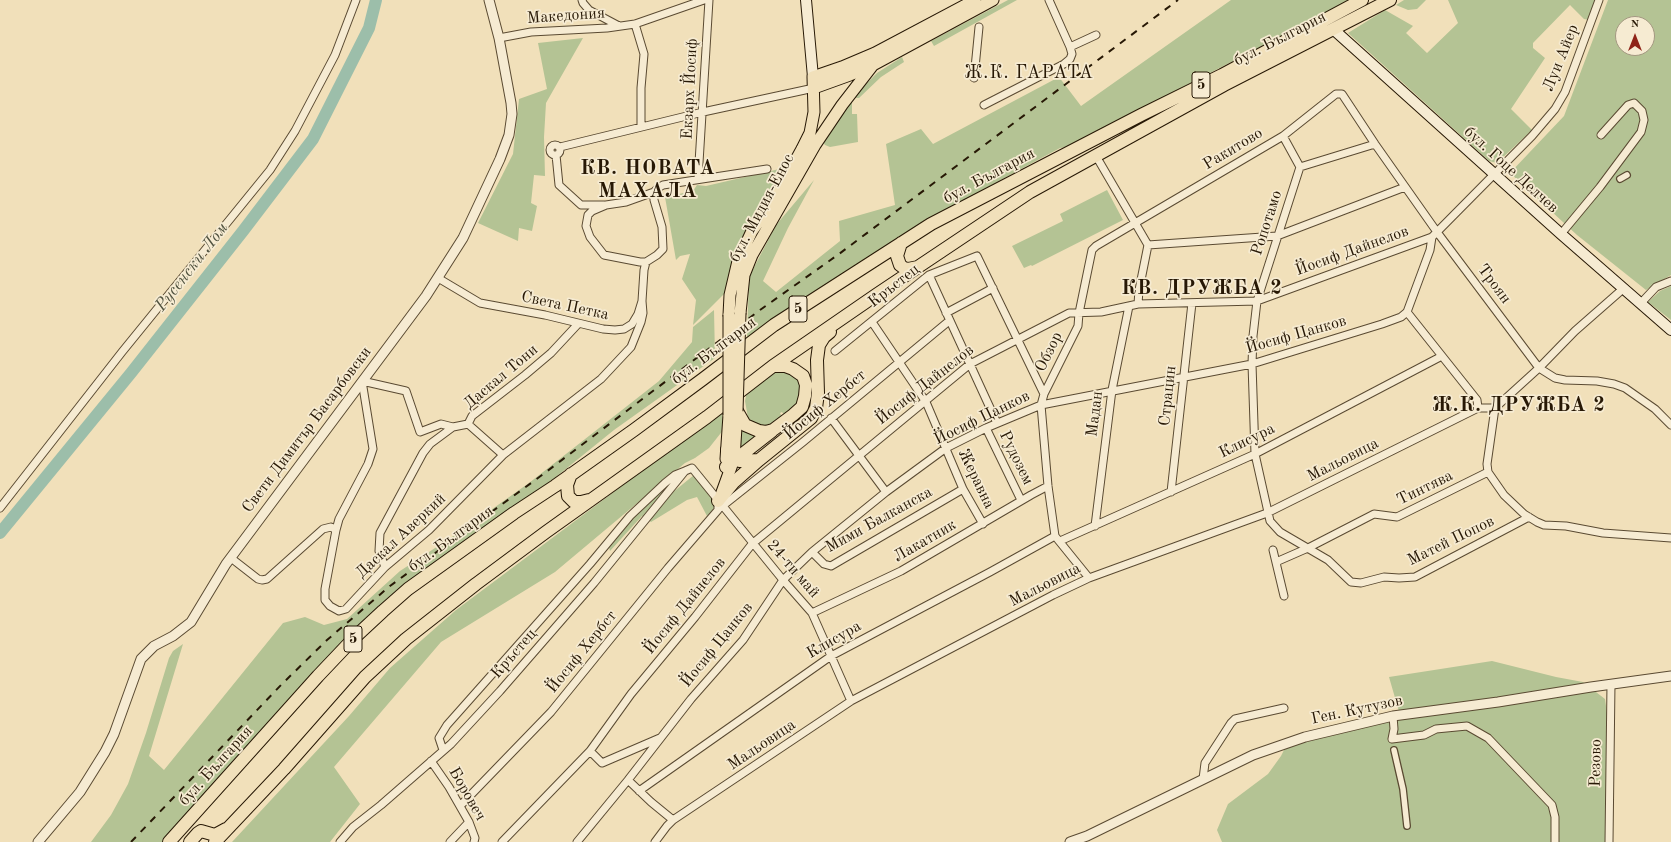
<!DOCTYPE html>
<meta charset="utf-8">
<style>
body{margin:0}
#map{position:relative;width:1671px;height:842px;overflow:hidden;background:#f1e0ba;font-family:"Old Standard TT",serif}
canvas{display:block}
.north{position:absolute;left:1615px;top:16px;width:40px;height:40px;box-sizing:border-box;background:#f6ebd2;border:1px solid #a39780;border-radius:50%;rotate:0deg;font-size:11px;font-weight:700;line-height:16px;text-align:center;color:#271805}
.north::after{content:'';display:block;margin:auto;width:14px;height:18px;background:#8f2418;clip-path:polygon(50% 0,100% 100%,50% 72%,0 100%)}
</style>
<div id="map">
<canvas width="1671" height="842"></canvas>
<div class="north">N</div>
</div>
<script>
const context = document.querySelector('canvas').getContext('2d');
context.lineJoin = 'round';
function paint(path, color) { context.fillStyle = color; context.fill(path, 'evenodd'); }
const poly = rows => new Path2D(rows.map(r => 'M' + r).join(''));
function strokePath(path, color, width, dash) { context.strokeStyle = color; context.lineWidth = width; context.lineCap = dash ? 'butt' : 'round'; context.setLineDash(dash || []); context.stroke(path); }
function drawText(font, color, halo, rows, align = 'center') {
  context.font = font + ' "Old Standard TT",serif'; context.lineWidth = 3.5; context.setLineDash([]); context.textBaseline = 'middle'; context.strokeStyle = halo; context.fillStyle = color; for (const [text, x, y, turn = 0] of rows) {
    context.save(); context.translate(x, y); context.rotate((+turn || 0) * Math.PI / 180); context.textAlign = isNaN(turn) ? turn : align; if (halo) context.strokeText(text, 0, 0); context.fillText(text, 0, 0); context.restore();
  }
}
paint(poly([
 [1008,0,1017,0,934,46,931,41],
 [1231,0,1351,0,1067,147,1060,148,949,208,747,337,749,277,776,225,814,180,788,228,763,281,776,292,840,241,839,221,895,205,886,144,921,129,933,144,1059,77,1081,106],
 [1404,0,1426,0,1417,9,1408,10,1396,5],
 [1448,0,1598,0,1589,20,1584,19,1570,5,1533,43,1533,48,1545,58,1511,109,1532,130,1497,163,1489,161,1348,33,1385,10,1413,26,1406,33,1427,53,1458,23],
 [1608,0,1671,0,1671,275,1646,290,1577,235,1510,173,1564,116],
 [1623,24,1647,24,1647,48,1623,48],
 [583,38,546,103,544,137,545,176,534,175,531,203,537,206,532,231,519,228,518,241,478,223,513,154,519,99,547,89,538,43],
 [902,57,904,62,881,77,859,98,854,98,855,95,877,73],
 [852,100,852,114,857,114,858,142,830,147,825,145,823,142],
 [788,167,725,293,693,325,696,300,682,279,690,254,680,256,676,260,665,197,693,191,697,185,706,186],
 [1107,190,1123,220,1032,266,1031,265,1024,268,1012,246,1063,221,1060,214],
 [1671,286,1671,320,1648,302,1660,291],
 [714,310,715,358,614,430,541,489,364,623,322,663,316,672,164,842,91,842,111,815,128,784,146,733,169,658,173,651,183,644,149,756,164,770,283,623,305,617,324,625,347,619,400,571,464,529,529,483,659,381,692,342,693,327],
 [783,371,797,377,800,383,800,395,797,405,784,415,782,412,780,413,782,417,772,425,759,426,748,418,745,401,747,391,773,373],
 [722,411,724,429,709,448,695,458,685,463,555,572,441,642,334,767,360,804,330,842,232,842,349,716,390,668,456,610],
 [741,424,759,434,740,450],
 [678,475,645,515,694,475,716,503,715,508,707,516,697,497,687,500,651,522,642,516,610,551,608,544,635,512],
 [1492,661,1556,677,1583,682,1605,699,1611,741,1609,842,1222,842,1217,830,1228,804,1268,774,1281,756,1285,748,1400,715,1389,677]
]), '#b4c394');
strokePath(poly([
 [0,533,131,373,243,231,313,139,369,28,376,0]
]), '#9cbeaa', 12);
const pedestrian = poly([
 [1620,179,1627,175],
 [1394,750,1403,789,1407,826]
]);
const minor = poly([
 [582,0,583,3,589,10,619,26],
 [635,24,644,54,641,88,641,127],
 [499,38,531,32,607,28,635,24,704,0],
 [1070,47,1096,35],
 [974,78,979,27],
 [984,105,1064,64,1070,59,1072,54,1070,47,1049,0],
 [1283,136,1300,167,1257,301,1253,336,1252,364,1255,454,1270,521,1280,532,1328,560,1351,582,1361,583,1384,577,1399,578,1415,577,1529,517],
 '550 150a5 5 0 1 1 10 0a5 5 0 1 1-10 0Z',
 [560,147,703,112,814,88],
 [556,155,559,185,581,205,604,205],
 [1096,156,1148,245,1139,290,1138,304],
 [1300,167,1375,144],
 [698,179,709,0],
 [1561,234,1600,187,1641,132,1644,120,1642,111,1634,103,1628,105,1601,135],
 [1148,245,1277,236,1405,187],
 [646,262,657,255,663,249,662,227,654,200,654,192],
 [929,275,997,423],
 [438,278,480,303,545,315,603,329,615,330,624,329,632,324,638,314,642,301,644,270,646,262,640,262,604,255,590,237,586,226,588,215,592,211,606,205,626,202,654,192,658,188,663,185,767,169],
 [1641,303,1656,287,1671,281],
 [1407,312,1477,400,1478,408],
 [946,313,993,288],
 [872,322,926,402,963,489,983,524],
 [835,351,929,275,977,256,1044,394],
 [1495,408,1487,464,1488,472,1504,495,1524,514,1537,522,1544,525,1566,526,1603,533,1671,538],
 [831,418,886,492],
 [468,424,503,455],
 [453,427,441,424,420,432,406,391,362,381,373,449,368,464,339,519,336,530,325,589,325,600,330,606,339,611,346,609,385,567,429,530,503,455,601,379,631,347,641,322,643,313,642,301],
 [986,428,1021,500],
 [1171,492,1192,303],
 [0,508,122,352,270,170,295,131,335,55,356,0],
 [720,508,803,442,949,321],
 [1095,526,1112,390,1129,306],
 [1060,541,1255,454,1442,356],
 [1273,550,1284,596],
 [812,552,824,564,831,566,963,489],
 [231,558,258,579,262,580,267,579,323,529,331,527,336,530],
 [1276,562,1308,548,1374,514,1397,517,1488,472],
 [385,567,379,551,380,533,423,453,430,444,453,427,468,424,472,416,525,375,551,353,578,324],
 [1089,578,1055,536,1048,486,1041,405,1044,394,1078,326,1079,313,1092,250,1096,246,1283,136,1336,94,1342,94,1375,144,1437,232,1539,368,1555,378,1565,380,1597,381,1614,384,1625,388,1655,409,1671,425],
 [812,613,901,571,1031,495,1048,486],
 [1393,716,1394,729,1392,739,1424,735,1436,729,1467,726,1488,738,1552,805,1555,817,1555,842],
 [443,750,439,738,447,725,590,564,630,516,665,483,675,475,685,471],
 [590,751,602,763,660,738],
 [431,761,449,787,469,822,475,838,474,842],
 [1203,779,1205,763,1231,723,1235,719,1284,708],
 [628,780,651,802,673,820],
 [639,791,831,656,990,572,1055,536],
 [460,806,551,712,668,568,718,510,718,501],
 [340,842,353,827,381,805,451,744,500,691,594,583,685,471,692,468,783,580,812,613,851,701],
 [450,842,469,822],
 [502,842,590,751,631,694,695,617,752,544,970,364,1069,313,1101,312,1138,304,1257,301,1432,237,1532,136,1555,109,1565,92,1599,0],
 [577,842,628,780,691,699,743,640,783,580,812,552,886,492,946,448,986,428,1041,405,1252,364,1382,324,1401,317,1407,312,1430,250,1432,237],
 [655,842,667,826,673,820,851,701,1053,595,1089,578,1267,513,1478,408,1495,408,1539,368,1575,331,1624,288],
 [1609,842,1611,684]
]);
const tertiary = poly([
 [38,842,80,792,105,752,114,734,141,659,154,646,173,636,191,622,226,564,426,296,463,238,500,159,509,135,512,114,511,103,499,38,489,0],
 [1070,842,1087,836,1253,755,1305,737,1393,716,1498,702,1591,687,1671,676]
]);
const secondary = poly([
 [806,0,813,77],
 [1333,29,1561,234,1671,330]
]);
const primary = poly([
 [814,88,850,75,873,65,993,0],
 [740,313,744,275,752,255,815,145,842,105,873,65],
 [729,315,730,295,738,261,752,231,774,200,802,149,810,133,814,112,813,77,842,67,875,53,975,0],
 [726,459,729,415],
 [721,495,734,459,737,411]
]);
const trunk = poly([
 [901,243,897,256,900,265,904,268,908,269,918,267],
 [737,411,745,425,759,431,766,432,773,430,793,415,802,407,805,396,806,385,803,376,793,369,785,366,773,366],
 [727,450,734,459,740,461,759,460,811,418,816,408,818,393,817,360,819,345,824,337,830,332],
 [726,467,772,431],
 [571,474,567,485,568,496,574,502,581,502,589,500],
 [718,501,734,482,759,460],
 [169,842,318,676,355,637,383,611,408,589,514,513,555,486,634,430,703,379,774,325,931,224,1141,115,1222,75,1362,0],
 [190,842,198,833,201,831,215,835,226,829],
 [215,842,284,769,365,677,406,639,476,584,546,532,707,417,773,366,876,295,1030,192,1224,85,1390,0]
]);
strokePath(pedestrian, '#5a4a32', 8);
strokePath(minor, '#5a4a32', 9);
strokePath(tertiary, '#5a4a32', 11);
strokePath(secondary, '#271805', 12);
strokePath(primary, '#271805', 13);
strokePath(trunk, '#271805', 14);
strokePath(pedestrian, '#f6ebd2', 5.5);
strokePath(minor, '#f6ebd2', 7);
strokePath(tertiary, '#f6ebd2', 9);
strokePath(secondary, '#f6ebd2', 10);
strokePath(primary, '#f1e0ba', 11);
strokePath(trunk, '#f1e0ba', 12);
strokePath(poly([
 [131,842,281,685,327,640,390,586,542,475,760,310,839,254,1178,0]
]), '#271805', 2, [7, 7]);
const primaryBridge = poly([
 [729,315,729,415],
 [737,411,740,313]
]);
strokePath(primaryBridge, '#271805', 13, []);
strokePath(primaryBridge, '#f1e0ba', 11);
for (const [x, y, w] of [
 [1201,85,18],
 [798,309,18],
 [353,639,18]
]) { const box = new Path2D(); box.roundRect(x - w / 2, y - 13, w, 26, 3); context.fillStyle = '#f6ebd2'; context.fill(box); strokePath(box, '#271805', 1); }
drawText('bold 15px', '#271805', null, [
 ["5",1201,85],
 ["5",798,309],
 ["5",353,639]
]);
drawText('16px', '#271805', '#f6ebd2', [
 ["Македония",566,16,-4],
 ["бул. България",1280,39,-27],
 ["Луи Айер",1561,58,-68],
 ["Екзарх Йосиф",690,89,-87],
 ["Ракитово",1233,149,-31],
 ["бул. Гоце Делчев",1511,170,42],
 ["бул. България",989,176,-28],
 ["бул. Мидия-Енос",762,208,-62],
 ["Ропотамо",1267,223,-72],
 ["Йосиф Дайнелов",1352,251,-20],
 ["Троян",1494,284,53],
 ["Кръстец",894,286,-38],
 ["Света Петка",565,306,12],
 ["Йосиф Цанков",1296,335,-16],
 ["бул. България",714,351,-37],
 ["Обзор",1049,352,-64],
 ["Даскал Тони",501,377,-40],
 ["Йосиф Дайнелов",925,385,-38],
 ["Страцин",1168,396,-84],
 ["Йосиф Хербст",825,405,-39],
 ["Мадан",1095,414,-83],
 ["Йосиф Цанков",982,418,-26],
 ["Свети Димитър Басарбовски",307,430,-53],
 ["Клисура",1247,441,-26],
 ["Рудозем",1016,458,64],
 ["Мальовица",1343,460,-27],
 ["Жеравна",976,479,64],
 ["Тинтява",1425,488,-26],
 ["Мими Балканска",879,520,-29],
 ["Даскал Аверкий",401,536,-43],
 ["бул. България",451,539,-36],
 ["Лакатник",925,541,-30],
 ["Матей Попов",1451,541,-26],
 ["24-ти май",793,569,49],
 ["Мальовица",1045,585,-27],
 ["Йосиф Дайнелов",685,606,-51],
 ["Клисура",834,640,-30],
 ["Йосиф Цанков",717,645,-51],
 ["Йосиф Хербст",582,652,-51],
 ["Кръстец",514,654,-49],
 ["Ген. Кутузов",1357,710,-12],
 ["Мальовица",762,745,-34],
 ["Резово",1596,763,-89],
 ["бул. България",216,766,-48],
 ["Боровеч",467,794,60]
]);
drawText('italic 17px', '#50523f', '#f6ebd2', [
 ["Русенски Лом",192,267,-52]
]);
context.letterSpacing = '1px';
drawText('18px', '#271805', '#f6ebd2', [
 ["Ж.К. ГАРАТА",1029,73]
]);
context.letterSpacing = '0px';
context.letterSpacing = '1px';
drawText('bold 20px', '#271805', '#f6ebd2', [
 ["КВ. НОВАТА",648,169],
 ["МАХАЛА",648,192],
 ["КВ. ДРУЖБА 2",1202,289],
 ["Ж.К. ДРУЖБА 2",1519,406]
]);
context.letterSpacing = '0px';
</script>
